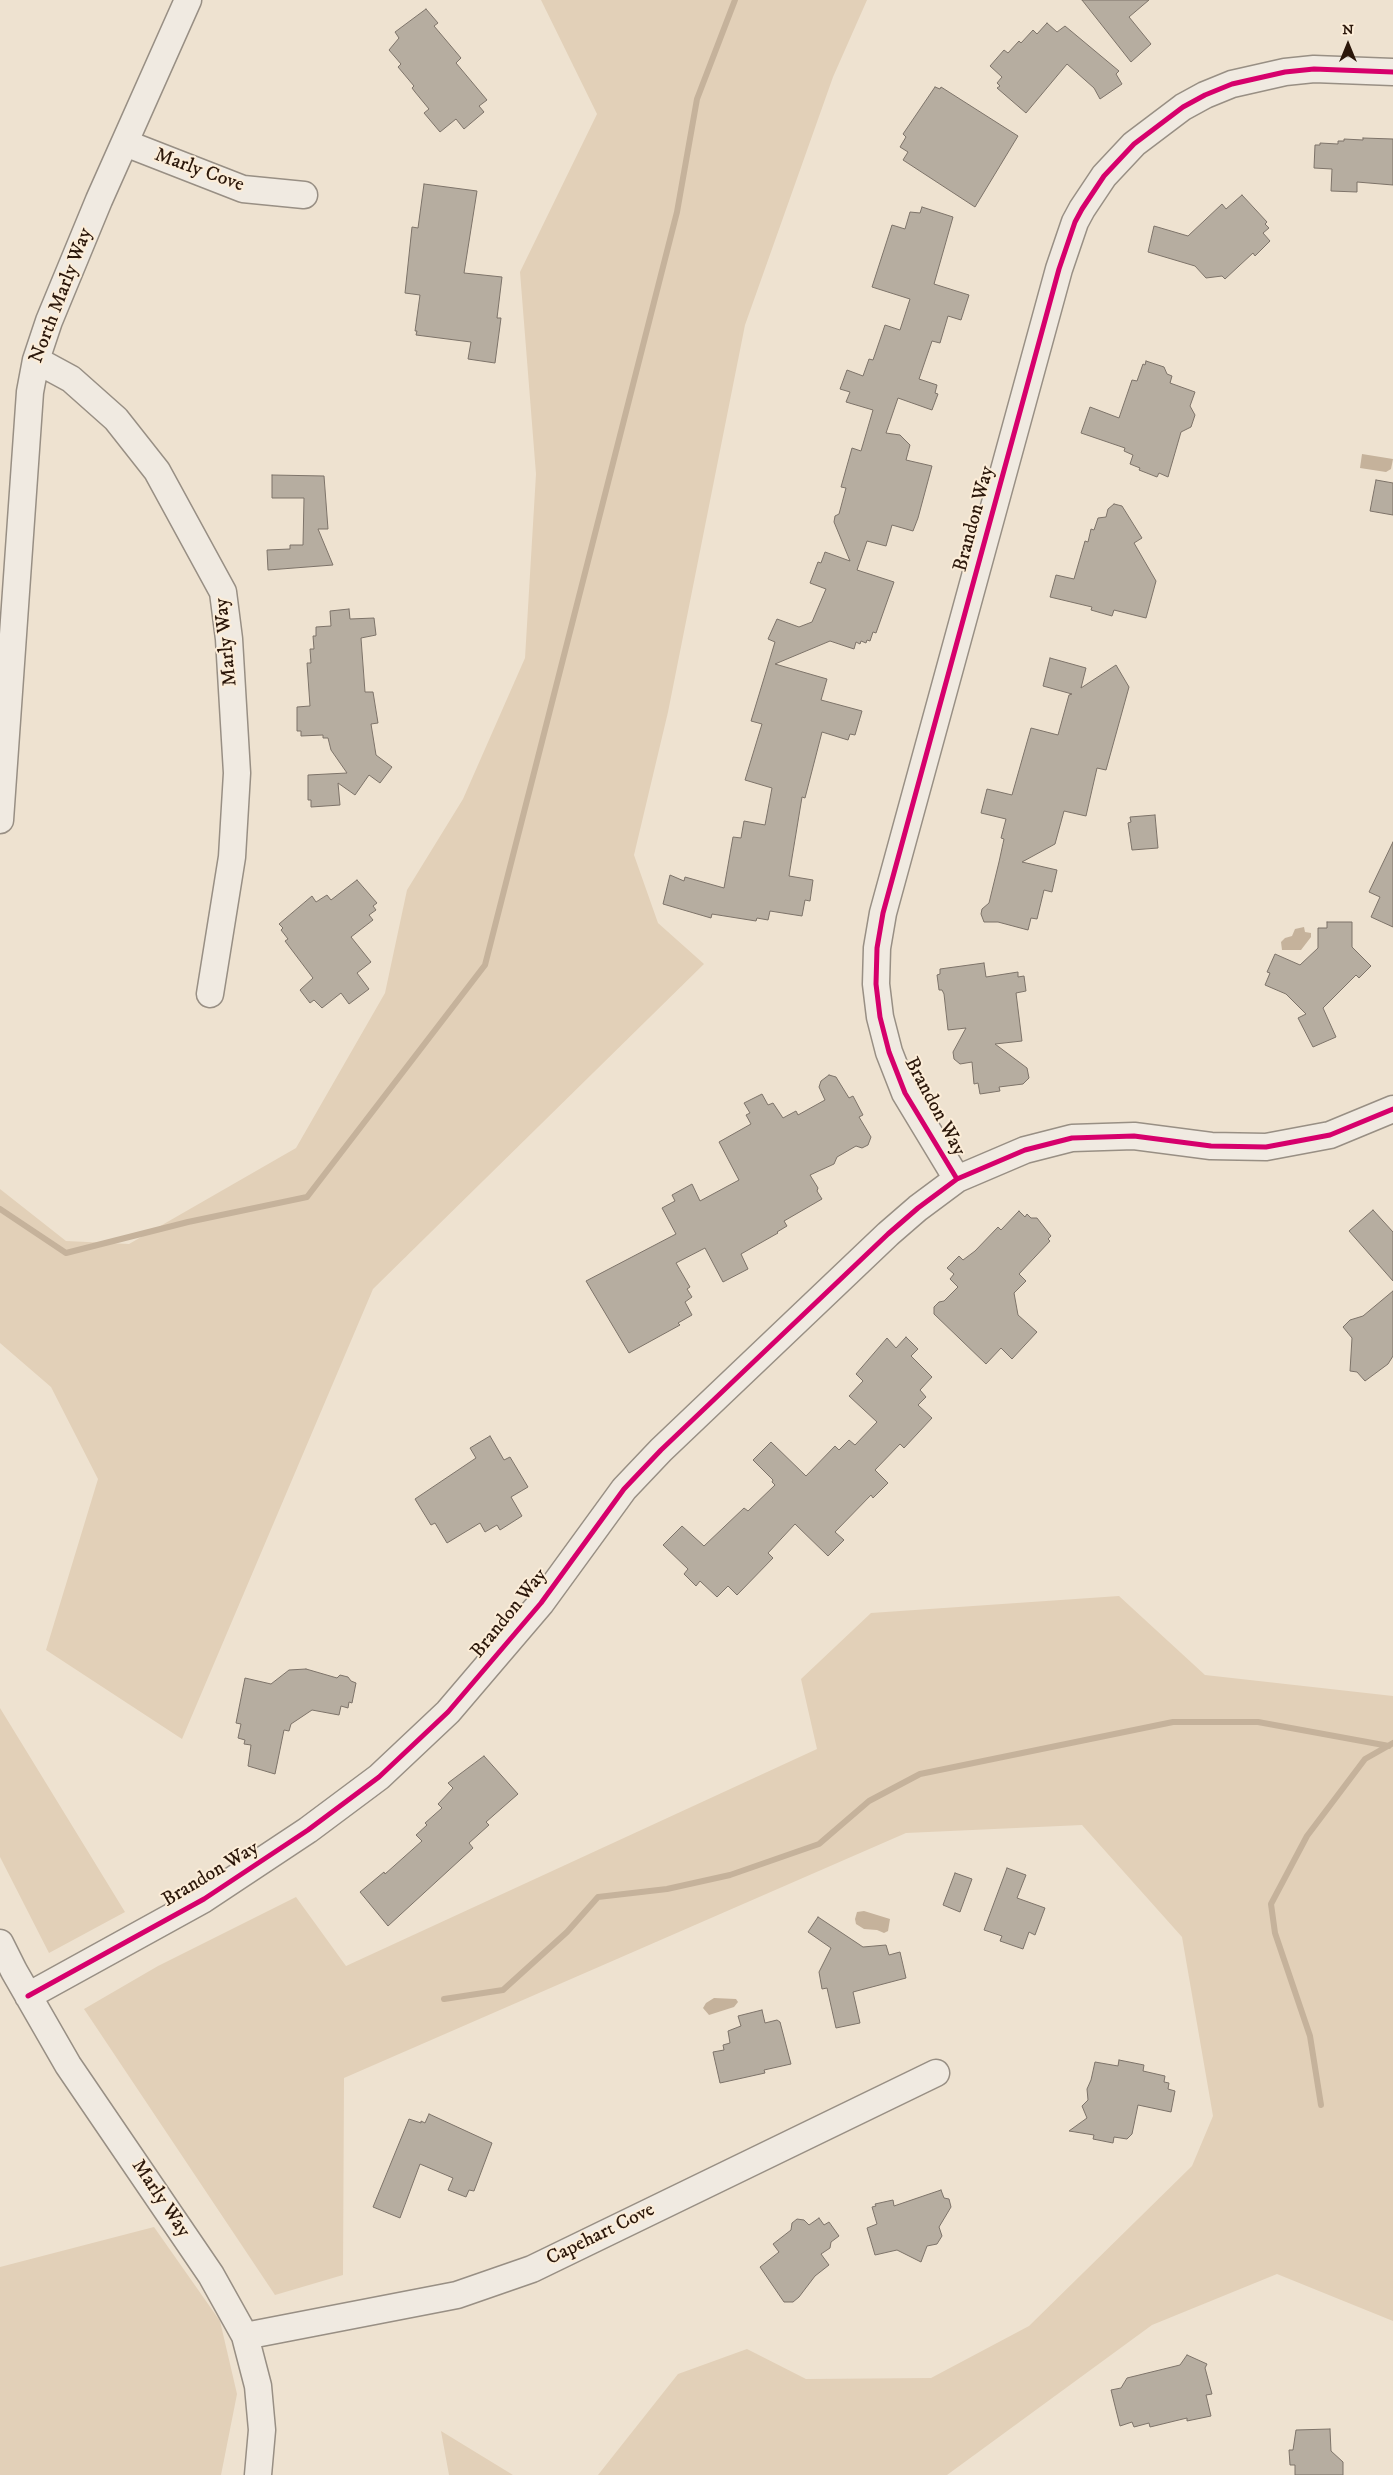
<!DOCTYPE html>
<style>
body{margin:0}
#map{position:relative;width:1393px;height:2475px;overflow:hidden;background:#eee2d0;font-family:"IM FELL DW Pica",serif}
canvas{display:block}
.north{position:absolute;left:1323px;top:20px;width:50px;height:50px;-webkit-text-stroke:4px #fcedd8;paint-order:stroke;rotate:0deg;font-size:14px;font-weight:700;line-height:20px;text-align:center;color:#2b170a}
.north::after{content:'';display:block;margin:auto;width:18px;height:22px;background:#2b170a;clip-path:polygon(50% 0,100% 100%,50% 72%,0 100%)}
</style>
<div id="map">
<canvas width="1393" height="2475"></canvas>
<div class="north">N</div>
</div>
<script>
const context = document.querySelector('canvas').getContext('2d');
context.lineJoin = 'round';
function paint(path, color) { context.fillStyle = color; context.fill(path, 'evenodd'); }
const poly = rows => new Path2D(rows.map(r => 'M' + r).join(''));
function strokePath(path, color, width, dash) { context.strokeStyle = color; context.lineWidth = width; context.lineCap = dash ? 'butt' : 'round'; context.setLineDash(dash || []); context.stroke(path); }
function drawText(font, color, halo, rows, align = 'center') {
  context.font = font + ' "IM FELL DW Pica",serif'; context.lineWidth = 4; context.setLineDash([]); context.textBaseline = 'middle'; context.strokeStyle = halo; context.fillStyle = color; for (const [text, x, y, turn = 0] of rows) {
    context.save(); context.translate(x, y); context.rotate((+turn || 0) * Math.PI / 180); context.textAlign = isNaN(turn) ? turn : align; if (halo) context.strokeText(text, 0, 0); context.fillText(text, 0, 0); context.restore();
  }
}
paint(poly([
 [541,0,867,0,833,77,745,325,668,712,634,855,658,923,704,964,373,1289,182,1739,46,1650,98,1479,51,1387,0,1343,0,1189,66,1241,129,1244,296,1148,385,993,407,890,463,799,525,658,536,474,520,272,597,114],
 [1119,1596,1205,1675,1393,1696,1393,2321,1277,2274,1152,2325,947,2475,598,2475,678,2374,747,2349,806,2379,931,2378,1029,2326,1192,2166,1213,2116,1182,1937,1082,1825,906,1833,344,2078,343,2275,275,2295,84,2009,158,1966,296,1897,346,1966,817,1749,801,1679,871,1613],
 [0,1708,125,1912,49,1953,0,1857],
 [154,2227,220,2321,237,2394,221,2475,0,2475,0,2267],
 [441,2431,513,2475,449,2475]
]), '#e2d0b8');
paint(poly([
 [1362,454,1393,459,1391,469,1386,472,1360,468],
 [1304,927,1305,932,1311,933,1311,937,1301,950,1282,950,1281,942,1285,938,1292,936,1295,929],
 [864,1911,890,1919,888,1931,884,1933,877,1930,864,1929,856,1924,855,1919,857,1912],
 [714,1998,736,1999,738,2002,734,2007,709,2015,703,2008,706,2003]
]), '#c5b29b');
strokePath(poly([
 [0,1209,66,1253,188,1222,307,1197,485,965,677,212,697,99,735,0],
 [444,1999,503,1990,567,1932,598,1897,667,1889,730,1875,819,1844,869,1801,920,1774,1173,1722,1258,1722,1389,1746],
 [1321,2105,1310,2036,1275,1933,1271,1904,1307,1836,1365,1759,1393,1743]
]), '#c5b29b', 6);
const building = poly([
 [1082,0,1149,0,1129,17,1151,44,1131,62,1082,0],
 [426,9,438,23,434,26,461,58,456,63,487,100,479,106,484,112,464,129,456,119,440,132,424,113,429,109,415,92,412,88,414,86,398,67,401,64,389,50,399,38,395,32,426,9],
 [1047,23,1057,32,1065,26,1119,71,1116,74,1122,84,1100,99,1094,88,1067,64,1026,113,997,88,1000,86,997,83,1002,77,990,66,1004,50,1008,53,1019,41,1021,43,1033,30,1037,34,1047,23],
 [935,87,940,89,941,87,1018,136,975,207,903,160,908,152,900,147,906,137,903,134,935,87],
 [1363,138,1393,139,1393,185,1357,182,1357,192,1331,191,1332,169,1314,168,1315,145,1320,145,1320,143,1338,144,1338,141,1344,141,1344,139,1363,140,1363,138],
 [424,184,477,191,464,273,502,277,497,318,501,318,495,363,468,359,471,342,416,335,417,331,415,331,420,295,405,293,412,227,418,228,424,184],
 [1242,195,1267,222,1265,224,1269,228,1263,233,1270,241,1255,256,1253,253,1225,279,1222,276,1206,278,1195,266,1148,252,1154,226,1188,236,1222,204,1226,209,1242,195],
 [922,207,953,217,934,284,969,295,961,320,948,316,940,343,932,341,919,379,937,385,935,393,938,394,932,410,898,398,886,433,900,435,910,445,906,460,932,466,918,518,913,531,892,525,886,546,867,541,857,570,894,582,876,633,873,632,870,641,867,640,866,643,861,641,860,644,856,642,854,649,830,641,775,664,827,679,821,700,862,711,855,735,850,734,848,740,822,732,805,798,802,797,789,876,813,880,810,901,805,900,802,916,770,911,768,920,757,918,756,921,712,914,711,918,663,904,670,875,684,881,685,877,724,888,733,837,741,838,744,821,765,825,772,788,745,780,762,724,751,721,775,642,768,639,777,619,799,627,812,622,826,589,810,583,818,562,821,563,825,552,850,561,834,522,835,516,839,514,846,488,841,487,852,448,861,451,873,410,846,402,850,392,840,389,847,370,863,376,869,359,873,360,885,325,900,330,910,299,872,287,892,225,905,229,910,212,920,213,922,207],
 [1146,361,1164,367,1167,374,1172,376,1170,383,1195,392,1190,406,1195,415,1191,427,1181,432,1168,477,1159,473,1157,477,1139,470,1140,468,1130,464,1133,455,1124,451,1125,448,1081,433,1090,407,1119,418,1132,380,1137,381,1143,364,1145,365,1146,361],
 [272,475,324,476,328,529,318,529,333,565,268,570,267,550,290,549,290,545,303,545,304,498,272,498,272,475],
 [1376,480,1393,483,1393,515,1370,511,1376,480],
 [1114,504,1122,506,1142,538,1134,543,1156,581,1146,618,1114,610,1112,616,1091,610,1092,607,1050,597,1056,575,1074,579,1085,541,1088,542,1091,529,1094,530,1098,518,1106,517,1108,509,1114,504],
 [349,609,350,619,374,618,376,635,361,638,365,692,373,692,378,723,371,724,376,755,392,767,380,783,369,775,355,795,338,783,340,805,311,807,311,800,308,800,308,775,347,773,331,750,328,738,323,738,323,735,301,736,301,731,297,731,297,707,310,706,307,663,311,663,310,649,314,649,313,636,316,636,316,627,331,626,330,611,349,609],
 [1050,658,1086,668,1081,688,1116,665,1129,687,1106,770,1097,768,1086,816,1064,811,1055,844,1022,862,1057,870,1052,892,1044,890,1037,919,1031,918,1028,930,998,922,984,922,981,914,982,909,989,903,999,862,1004,839,1001,838,1006,819,981,813,987,789,1012,795,1031,728,1058,735,1069,695,1072,694,1043,686,1050,658],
 [1155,815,1158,848,1132,850,1128,823,1131,822,1130,817,1155,815],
 [1393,842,1393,927,1371,917,1380,897,1369,892,1393,842],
 [357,880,377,903,373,906,376,910,369,915,373,920,351,937,371,962,357,973,369,989,349,1004,341,993,322,1008,314,1000,310,1003,300,990,313,978,285,941,288,939,281,930,283,928,279,924,312,896,316,902,327,895,331,900,357,880],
 [1327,922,1352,922,1352,947,1371,966,1359,978,1356,975,1323,1008,1336,1037,1313,1047,1298,1018,1306,1014,1286,994,1265,985,1270,973,1267,972,1275,954,1300,965,1318,948,1318,928,1327,928,1327,922],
 [984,963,986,977,1018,972,1018,977,1024,976,1026,991,1016,993,1022,1041,995,1044,1027,1068,1029,1078,1023,1084,999,1087,1000,1091,980,1094,978,1083,974,1084,972,1062,960,1064,954,1059,953,1052,966,1028,948,1030,944,994,942,990,939,990,937,975,940,974,940,969,984,963],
 [829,1075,836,1077,849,1098,853,1096,863,1115,859,1117,871,1137,868,1145,862,1148,856,1146,837,1157,834,1164,810,1175,818,1188,817,1191,822,1199,784,1221,787,1226,777,1232,778,1233,741,1254,748,1269,723,1282,705,1248,676,1263,690,1287,687,1289,692,1297,685,1302,692,1315,678,1323,680,1325,629,1353,586,1281,676,1234,662,1208,675,1201,672,1195,692,1184,700,1201,739,1180,719,1142,751,1124,746,1115,750,1113,744,1103,762,1094,768,1105,773,1103,783,1118,796,1111,798,1115,825,1100,819,1087,821,1081,829,1075],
 [1373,1210,1393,1232,1393,1281,1349,1231,1373,1210],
 [1019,1211,1025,1217,1027,1214,1031,1218,1037,1218,1051,1236,1048,1239,1050,1241,1019,1274,1026,1281,1014,1293,1018,1315,1037,1332,1012,1359,1001,1348,986,1364,934,1314,934,1307,939,1302,944,1301,958,1287,950,1279,954,1274,947,1268,959,1256,963,1260,975,1251,998,1227,1001,1230,1019,1211],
 [1393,1291,1393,1356,1388,1364,1365,1381,1357,1372,1350,1371,1352,1338,1343,1327,1350,1320,1363,1316,1393,1291],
 [906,1337,918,1349,911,1356,932,1377,920,1390,926,1397,918,1405,932,1418,904,1448,900,1444,875,1470,888,1483,873,1498,871,1495,835,1532,844,1540,828,1556,795,1524,768,1553,773,1558,737,1595,728,1586,717,1597,700,1581,696,1586,684,1574,688,1569,663,1545,682,1526,704,1546,744,1508,748,1511,775,1485,772,1482,773,1480,753,1460,771,1442,806,1476,835,1446,839,1450,849,1440,855,1445,877,1422,849,1396,863,1381,856,1374,887,1338,896,1348,906,1337],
 [490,1436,504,1460,510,1457,528,1487,511,1497,522,1516,500,1530,497,1525,485,1532,480,1523,447,1543,435,1523,431,1525,415,1499,476,1458,470,1448,490,1436],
 [306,1669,337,1678,340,1675,348,1677,351,1681,356,1683,352,1703,349,1702,348,1708,341,1706,339,1715,312,1710,291,1724,289,1731,284,1730,275,1774,248,1766,251,1745,244,1744,245,1740,238,1738,241,1724,236,1723,245,1678,271,1684,289,1670,306,1669],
 [484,1756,518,1794,486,1822,489,1825,469,1843,473,1848,388,1926,360,1892,384,1872,385,1874,422,1841,416,1835,427,1825,425,1823,442,1808,438,1804,453,1788,448,1783,484,1756],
 [1007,1868,1026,1875,1017,1898,1045,1908,1035,1935,1029,1932,1023,1949,1000,1941,1002,1936,984,1930,1007,1868],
 [955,1873,972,1879,960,1912,943,1905,955,1873],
 [818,1917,863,1947,886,1945,889,1955,900,1952,906,1978,853,1992,860,2023,836,2028,827,1988,822,1989,819,1972,831,1948,808,1932,818,1917],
 [762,2010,765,2023,777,2020,780,2022,791,2064,764,2070,765,2073,720,2083,713,2052,724,2050,723,2045,730,2043,728,2031,741,2026,738,2016,762,2010],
 [1119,2060,1144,2065,1143,2071,1165,2076,1164,2082,1169,2083,1168,2089,1175,2091,1171,2112,1138,2105,1132,2134,1127,2139,1114,2137,1113,2143,1093,2139,1094,2135,1069,2131,1087,2118,1082,2106,1088,2100,1087,2089,1091,2080,1095,2062,1118,2066,1119,2060],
 [429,2114,492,2143,474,2191,469,2190,466,2197,448,2190,453,2178,420,2164,400,2218,373,2207,409,2119,421,2123,421,2121,425,2123,429,2114],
 [941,2190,944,2198,949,2199,951,2207,939,2227,942,2236,937,2244,927,2246,921,2262,897,2250,875,2255,867,2228,877,2224,872,2207,876,2206,875,2204,893,2200,894,2206,941,2190],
 [819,2218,824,2225,829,2222,839,2236,831,2242,830,2248,821,2254,829,2265,815,2276,799,2297,793,2302,784,2302,760,2267,779,2252,773,2244,791,2230,792,2223,797,2219,804,2220,809,2225,819,2218],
 [1187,2355,1207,2364,1205,2368,1212,2394,1206,2395,1211,2416,1187,2421,1187,2418,1150,2427,1149,2423,1134,2427,1132,2422,1120,2426,1111,2390,1121,2388,1127,2378,1180,2365,1187,2355],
 [1330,2429,1331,2451,1343,2462,1343,2475,1295,2475,1295,2465,1290,2465,1289,2450,1293,2450,1296,2430,1330,2429]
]);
paint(building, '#b6ada0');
strokePath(building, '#7d7369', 1);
const minor = poly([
 [1393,72,1314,69,1285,72,1232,84,1205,95,1183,107,1134,144,1104,176,1082,209,1075,222,1059,269,883,913,877,948,876,984,880,1017,889,1052,905,1093,957,1179,1025,1150,1072,1138,1134,1136,1211,1146,1266,1147,1330,1135,1393,1109],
 [125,143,243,189,304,195],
 [36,360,71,379,116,419,157,471,223,592,229,639,237,773,232,857,210,994],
 [0,820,30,392,36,360,49,321,99,200,188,0],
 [0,1943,14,1971,68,2065,211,2275,245,2336,258,2386,262,2430,258,2475],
 [28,1996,204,1899,308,1830,379,1777,448,1712,541,1603,624,1489,661,1450,888,1234,918,1208,957,1179],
 [245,2336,457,2295,532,2269,936,2073]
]);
strokePath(minor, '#988f84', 29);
strokePath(minor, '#f0eae1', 26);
strokePath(poly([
 [1393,72,1314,69,1285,72,1232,84,1205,95,1183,107,1134,144,1104,176,1082,209,1075,222,1059,269,883,913,877,948,876,984,880,1017,889,1052,905,1093,957,1179,1025,1150,1072,1138,1134,1136,1211,1146,1266,1147,1330,1135,1393,1109],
 [28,1996,204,1899,308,1830,379,1777,448,1712,541,1603,624,1489,661,1450,888,1234,918,1208,957,1179]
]), '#d6006c', 5);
drawText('20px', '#2b170a', '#fcedd8', [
 ["Marly Cove",199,171,20],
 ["North Marly Way",62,296,-69],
 ["Brandon Way",975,519,-75],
 ["Marly Way",227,642,-96],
 ["Brandon Way",934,1107,62],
 ["Brandon Way",510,1614,-51],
 ["Brandon Way",211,1875,-31],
 ["Marly Way",160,2199,56],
 ["Capehart Cove",601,2235,-26]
]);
</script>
